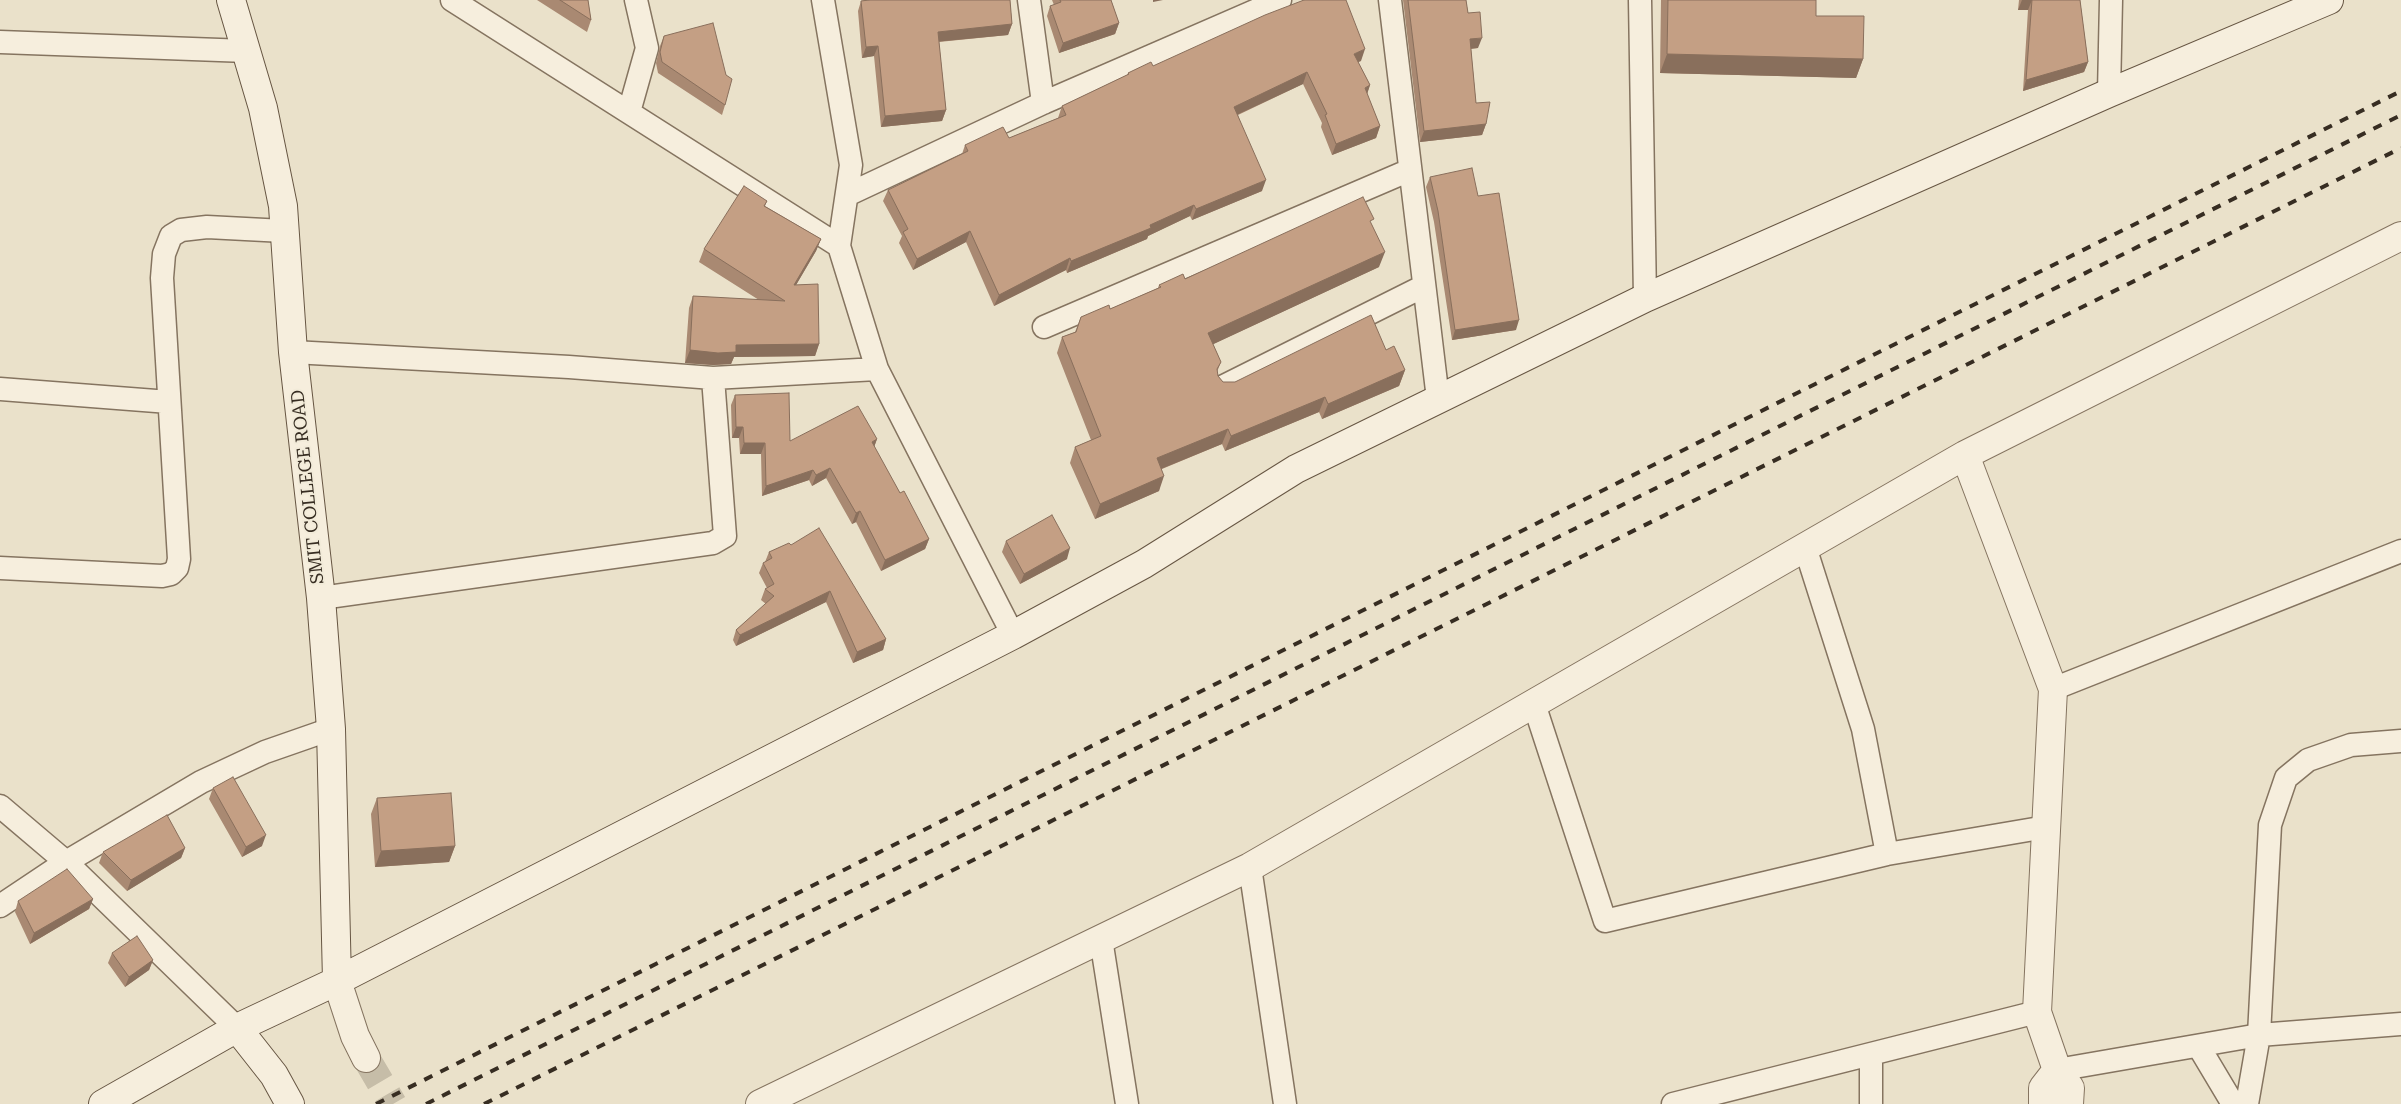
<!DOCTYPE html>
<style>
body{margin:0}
canvas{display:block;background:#eae1ca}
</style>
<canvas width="2401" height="1104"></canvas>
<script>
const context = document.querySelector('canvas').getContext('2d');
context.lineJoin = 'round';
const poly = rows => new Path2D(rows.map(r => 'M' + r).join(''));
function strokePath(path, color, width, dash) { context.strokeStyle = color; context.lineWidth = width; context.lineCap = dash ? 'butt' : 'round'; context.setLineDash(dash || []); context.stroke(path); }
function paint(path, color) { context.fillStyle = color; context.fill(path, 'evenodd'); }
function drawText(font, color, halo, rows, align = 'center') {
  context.font = font + ' "Roboto Serif",serif'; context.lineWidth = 4; context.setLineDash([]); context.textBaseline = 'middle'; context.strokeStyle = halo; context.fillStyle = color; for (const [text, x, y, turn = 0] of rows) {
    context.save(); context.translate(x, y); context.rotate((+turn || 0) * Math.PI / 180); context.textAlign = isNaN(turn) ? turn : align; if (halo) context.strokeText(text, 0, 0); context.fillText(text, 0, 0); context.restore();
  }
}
strokePath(poly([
 [366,1058,393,1104]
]), '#c6bda8', 28, [28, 14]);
const minor = poly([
 [452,0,839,246,877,369,1013,635],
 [823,0,851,165,839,246],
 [1029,0,1043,103],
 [1390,0,1438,399],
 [1640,0,1645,298],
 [0,42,247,51],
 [2109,93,2111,0],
 [629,112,647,48,636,0],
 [847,195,1043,103,1280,0],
 [1044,327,1410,170],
 [293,352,569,367,713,378,877,369],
 [1224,386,1424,286],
 [0,389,169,402],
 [1805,547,1863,729,1887,854],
 [0,568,162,576,171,574,177,568,179,559,162,278,164,254,171,236,181,230,207,227,284,231],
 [321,598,713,543,725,536,713,378],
 [2053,689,2401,551],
 [1534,704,1605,921,1887,854,2046,827],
 [0,806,66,862,237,1028],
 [1250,867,1285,1104],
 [0,906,66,862,201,782,265,752,331,729],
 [1101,939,1127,1104],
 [2199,1047,2233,1104],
 [2057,1070,2259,1035,2401,1024],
 [1673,1104,2037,1012],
 [1871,1104,1871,1055],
 [2247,1104,2259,1035,2270,825,2286,778,2308,760,2351,745,2401,741]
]);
const tertiary = poly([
 [1965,455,2053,689,2037,1012,2057,1070,2070,1088,2069,1104],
 [337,981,355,1036,366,1058],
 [760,1104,1250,867,1965,455,2401,236],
 [2043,1104,2043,1088,2057,1070]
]);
const secondary = poly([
 [231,0,263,108,283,206,293,352,321,598,331,729,337,981],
 [237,1028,274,1075,290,1104],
 [103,1104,237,1028,337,981,1013,635,1144,564,1296,469,1645,298,2109,93,2329,0]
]);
strokePath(minor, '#857460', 25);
strokePath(tertiary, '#857460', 30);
strokePath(secondary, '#675643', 30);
strokePath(minor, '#f6eedd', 22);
strokePath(tertiary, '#f6eedd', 28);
strokePath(secondary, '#f6eedd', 28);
strokePath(poly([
 [376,1104,2401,91],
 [426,1104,2401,115],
 [484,1104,2401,148]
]), '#372d22', 4, [9, 9]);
paint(poly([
 [537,0,588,0,591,20,587,32],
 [865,0,1010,0,1012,24,1008,35,939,42,946,110,942,121,881,127,874,56,862,58,858,11,861,1],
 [1052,0,1111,0,1119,23,1115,34,1059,53,1047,16,1050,6,1054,5],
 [1403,0,1466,0,1468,13,1478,48,1471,49,1476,103,1486,124,1482,135,1420,142],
 [1661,0,1816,0,1816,16,1863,59,1856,78,1660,73],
 [2019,0,2080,0,2088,62,2084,72,2023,91,2028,10,2018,10],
 [664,36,725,105,722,115,658,73,656,63,660,46],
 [1361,61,1358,62,1370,85,1367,94,1380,126,1376,138,1332,155,1321,127,1322,123,1303,84,1238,115,1262,191,1192,220,1190,216,1148,236,1147,239,1067,273,1066,270,994,306,966,242,913,270,899,243,902,236,883,201,888,190,962,154,965,145,1009,138,1058,118,1062,106,1127,75,1128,73,1153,66],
 [1430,177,1478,196,1516,330,1452,340,1434,222,1426,187],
 [767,201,765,206,821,239,816,251,796,285,819,344,815,356,734,357,731,364,713,365,685,363,689,308,693,296,759,300,699,262,704,249],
 [1372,225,1379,267,1213,344,1221,362,1217,372,1218,376,1223,382,1235,382,1386,350,1405,370,1399,386,1322,419,1319,412,1225,451,1222,444,1162,469,1159,491,1095,519,1070,463,1075,447,1091,440,1057,353,1062,337,1075,332,1081,317,1110,309,1158,288,1159,285,1185,279],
 [735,395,790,441,877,439,874,447,900,493,929,539,925,549,881,571,856,522,852,524,826,478,812,486,809,480,762,496,761,454,740,454,739,438,732,438,731,405],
 [1006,541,1067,559,1020,584,1002,552],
 [791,545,886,639,883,650,853,663,826,602,736,646,733,640,736,630,766,604,761,600,765,589,767,588,759,573,763,563,765,562,769,552],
 [213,788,262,846,242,857,209,799],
 [377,798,455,846,449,862,375,867,371,814],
 [185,848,181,858,127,891,99,863,103,852],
 [93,899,89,909,30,944,15,912,18,901],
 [112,953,153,960,149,970,125,987,108,963]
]), '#a98972');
paint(poly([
 [1153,0,1163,0,1153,2],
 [2022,0,2032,0,2028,10,2018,10],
 [1119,23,1115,34,1059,53,1063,43],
 [1012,24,1008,35,934,42,938,32],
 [1482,38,1478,48,1466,49,1470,39],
 [878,46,874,56,862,58,866,47],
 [1365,49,1361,61,1350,65,1354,54],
 [1667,54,1863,59,1856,78,1660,73],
 [2088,62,2084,72,2023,91,2026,80],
 [1307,72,1303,84,1230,118,1234,107],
 [1370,85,1366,97,1365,88],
 [946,110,942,121,881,127,885,116],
 [1486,124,1482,135,1420,142,1424,131],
 [1380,126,1376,138,1332,155,1336,144],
 [1266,180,1262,191,1192,220,1196,209],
 [1194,205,1190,216,1148,236,1147,239,1067,273,1071,261],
 [970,231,966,242,913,270,917,259],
 [821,239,816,251,789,297,794,285],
 [1385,252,1379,267,1203,349,1208,333],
 [1070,258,1066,270,994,306,999,295],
 [1519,320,1516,330,1452,340,1455,330],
 [819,344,815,356,734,357,731,364,713,365,685,363,690,350,736,345],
 [1405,370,1399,386,1322,419,1328,404],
 [1325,397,1319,412,1225,451,1231,436],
 [736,427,743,427,739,438,732,438],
 [1228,429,1222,444,1151,473,1157,458],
 [877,439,873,450,872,442],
 [744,443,765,443,761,454,740,454],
 [830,468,826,478,812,486,816,475],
 [813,470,809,480,762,496,766,486],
 [1164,476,1159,491,1095,519,1100,504],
 [860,511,856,522,852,524,856,513],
 [929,539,925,549,881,571,885,560],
 [1070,548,1067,559,1020,584,1024,574],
 [830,591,826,602,736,646,740,635],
 [886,639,883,650,853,663,857,652],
 [266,835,262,846,242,857,246,847],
 [455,846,449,862,375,867,381,851],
 [185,848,181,858,127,891,131,880],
 [93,899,89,909,30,944,34,933],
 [153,960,149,970,125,987,129,977]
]), '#896f5c');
const building = poly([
 [560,0,588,0,591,20,560,0],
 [869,0,1010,0,1012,24,938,32,946,110,885,116,878,46,866,47,861,1,869,0],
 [1060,0,1111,0,1119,23,1063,43,1050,6,1061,2,1060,0],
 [1304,0,1346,0,1365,49,1354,54,1370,85,1365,88,1380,126,1336,144,1325,115,1327,114,1307,72,1234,107,1266,180,1196,209,1194,205,1150,225,1151,228,1071,261,1070,258,999,295,970,231,917,259,903,232,908,229,888,190,968,151,965,145,1003,127,1009,138,1066,115,1062,106,1129,74,1128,73,1151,62,1153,66,1265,15,1304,0],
 [1408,0,1466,0,1468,13,1480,12,1482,38,1470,39,1476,103,1490,102,1486,124,1424,131,1408,0],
 [1668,0,1816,0,1816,16,1864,16,1863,59,1667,54,1668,0],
 [2032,0,2080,0,2088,62,2026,80,2032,0],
 [713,23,726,75,732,79,725,105,662,62,660,52,664,36,713,23],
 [1472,168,1478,196,1499,193,1519,320,1455,330,1438,211,1430,177,1472,168],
 [744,186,767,201,764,206,821,239,794,285,818,284,819,344,736,345,736,352,718,353,690,350,693,296,785,301,704,249,744,186],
 [1363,197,1374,219,1370,221,1385,252,1208,333,1221,362,1217,369,1218,376,1223,382,1235,382,1371,315,1386,350,1394,346,1405,370,1328,404,1325,397,1231,436,1228,429,1157,458,1164,476,1100,504,1075,447,1101,436,1062,337,1076,332,1081,317,1109,305,1110,309,1161,287,1159,285,1183,274,1185,279,1363,197],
 [789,393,790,441,858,406,877,439,872,442,900,493,904,491,929,539,885,560,860,511,856,513,830,468,816,475,813,470,766,486,765,443,744,443,743,427,736,427,735,395,789,393],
 [1052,515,1070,548,1024,574,1006,541,1052,515],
 [819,528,886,639,857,652,830,591,740,635,736,630,774,596,765,589,774,584,763,563,772,558,769,552,789,543,791,545,819,528],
 [233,777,266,835,246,847,213,788,233,777],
 [451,793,455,846,381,851,377,798,451,793],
 [167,815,185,848,131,880,103,852,167,815],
 [67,869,93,899,34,933,18,901,67,869],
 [137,936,153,960,129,977,112,953,137,936]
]);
paint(building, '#c49f84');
strokePath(building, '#896f5c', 1);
drawText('18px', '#372d22', '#f2ebd9', [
 ["SMIT COLLEGE ROAD",308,487,-96]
]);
</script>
